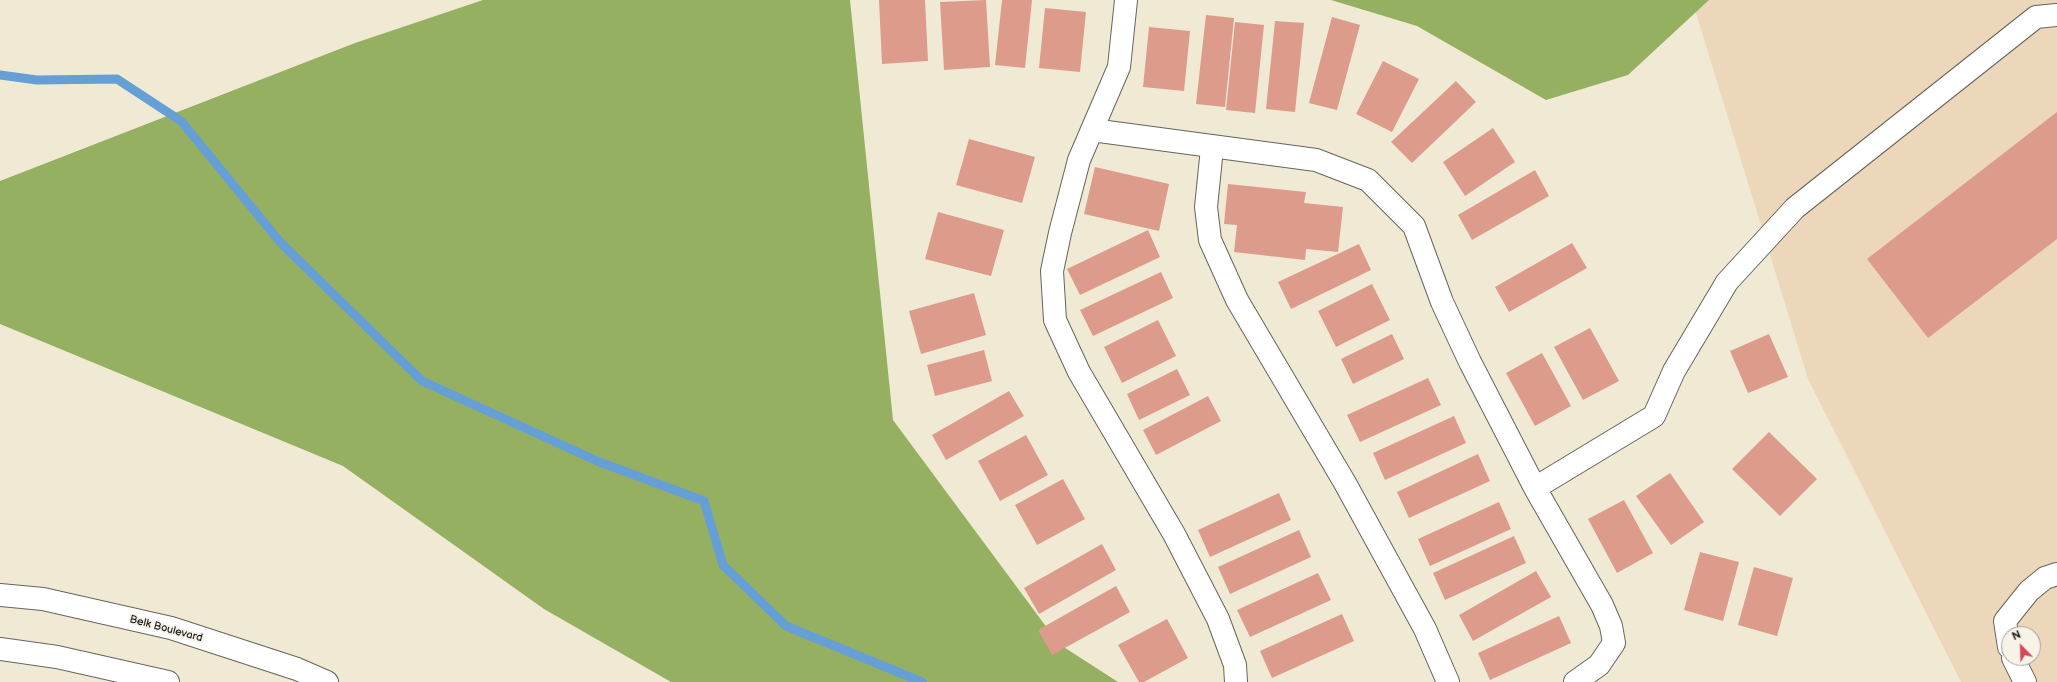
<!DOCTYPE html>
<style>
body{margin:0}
#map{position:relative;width:2057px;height:682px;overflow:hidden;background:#f0ead4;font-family:"Balsamiq Sans",sans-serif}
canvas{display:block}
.north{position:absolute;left:2001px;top:626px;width:40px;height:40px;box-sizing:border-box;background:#f7f3e8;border:1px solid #9f9d96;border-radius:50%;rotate:337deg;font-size:11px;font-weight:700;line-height:16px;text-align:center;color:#1c1c1c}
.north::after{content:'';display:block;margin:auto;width:14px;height:18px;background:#d1495b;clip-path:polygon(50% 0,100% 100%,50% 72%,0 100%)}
</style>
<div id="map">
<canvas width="2057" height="682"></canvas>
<div class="north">N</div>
</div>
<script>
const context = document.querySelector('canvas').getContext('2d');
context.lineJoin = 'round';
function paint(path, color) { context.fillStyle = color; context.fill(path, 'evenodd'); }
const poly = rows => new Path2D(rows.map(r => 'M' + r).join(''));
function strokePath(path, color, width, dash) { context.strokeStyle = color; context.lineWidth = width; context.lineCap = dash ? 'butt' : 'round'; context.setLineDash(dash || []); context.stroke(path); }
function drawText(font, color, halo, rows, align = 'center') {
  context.font = font + ' "Balsamiq Sans",sans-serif'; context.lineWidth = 4; context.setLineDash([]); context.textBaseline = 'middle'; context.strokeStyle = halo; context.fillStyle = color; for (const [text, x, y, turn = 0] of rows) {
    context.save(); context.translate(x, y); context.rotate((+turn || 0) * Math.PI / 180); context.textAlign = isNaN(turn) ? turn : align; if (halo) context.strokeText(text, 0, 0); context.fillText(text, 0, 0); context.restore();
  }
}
paint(poly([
 [1692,0,2057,0,2057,682,1961,682,1808,379],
 [2009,634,2033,634,2033,658,2009,658]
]), '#edd7bb');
paint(poly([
 [483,0,850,0,893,420,1059,644,1118,682,671,682,544,609,343,466,0,324,0,181,355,43],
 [1331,0,1709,0,1628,75,1546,100,1417,26]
]), '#96b062');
strokePath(poly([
 [0,75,37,80,117,79,181,121,280,242,422,381,597,461,704,501,723,565,786,626,922,682]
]), '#669fd5', 9);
paint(poly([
 [879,0,925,0,928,61,882,64],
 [986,0,990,67,944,70,940,2],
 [1002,0,1032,0,1025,68,995,65],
 [1045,8,1086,12,1080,72,1039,68],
 [1206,15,1234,18,1225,107,1196,104],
 [1332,17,1360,25,1337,110,1309,103],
 [1275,21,1304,23,1295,112,1266,109],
 [1235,22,1264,25,1255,113,1226,110],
 [1149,27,1190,31,1184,91,1143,87],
 [1383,61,1419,79,1392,132,1356,114],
 [1456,81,1476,102,1412,163,1391,142],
 [2057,112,2057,239,1928,338,1867,259],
 [1493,128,1515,162,1465,196,1443,162],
 [969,139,1035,157,1022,203,956,185],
 [1095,167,1169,184,1159,231,1084,214],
 [1535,170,1549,196,1472,240,1458,215],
 [1228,184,1306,192,1304,203,1343,207,1338,252,1306,249,1305,260,1234,252,1237,225,1224,224],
 [938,212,1004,230,991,276,925,259],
 [1148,230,1160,257,1080,295,1067,269],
 [1572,243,1587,268,1509,312,1495,287],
 [1359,244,1371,270,1291,309,1278,282],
 [1161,272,1173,298,1093,336,1080,310],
 [1372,284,1390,320,1336,347,1318,311],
 [974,293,986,335,921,354,909,311],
 [1158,320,1176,356,1122,383,1104,347],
 [1590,328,1619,381,1583,400,1554,347],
 [1392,334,1404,359,1353,384,1341,359],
 [1769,334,1788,377,1748,393,1730,351],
 [984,350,992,381,935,396,927,365],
 [1542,353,1571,406,1535,426,1506,373],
 [1177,369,1190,395,1139,420,1127,394],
 [1428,378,1441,405,1360,442,1347,415],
 [1009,391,1024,416,946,460,932,435],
 [1208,396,1221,421,1156,455,1143,430],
 [1454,416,1466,443,1385,480,1373,453],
 [1769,432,1817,479,1780,516,1732,469],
 [1026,435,1048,475,1000,501,978,461],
 [1478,454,1490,481,1409,518,1397,492],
 [1670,473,1704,522,1671,545,1636,496],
 [1063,479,1085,519,1037,545,1015,505],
 [1279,493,1291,520,1210,557,1198,530],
 [1624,500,1653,553,1617,573,1588,519],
 [1499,502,1511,529,1430,566,1418,539],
 [1299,530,1311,557,1230,594,1218,567],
 [1514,536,1526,563,1445,600,1433,573],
 [1102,544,1116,570,1039,614,1024,588],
 [1700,552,1739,562,1723,621,1684,610],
 [1754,567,1793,578,1777,636,1738,625],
 [1536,571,1551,597,1473,641,1459,615],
 [1318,573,1331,600,1250,637,1237,610],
 [1116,586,1130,612,1052,655,1038,630],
 [1342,614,1354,641,1272,678,1260,651],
 [1559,616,1571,643,1490,680,1478,653],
 [1167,619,1188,658,1144,682,1139,682,1118,645]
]), '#dc9b8b');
const minor = poly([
 [1126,0,1119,67,1079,160,1060,233,1052,271,1055,320,1079,372,1174,534,1218,619,1235,665,1236,682],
 [1092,130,1316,160,1368,180,1414,226,1442,302,1470,362,1535,488,1602,605,1611,626,1614,643,1599,665,1575,682],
 [1212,148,1206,207,1210,240,1237,300,1345,483,1425,629,1448,682],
 [1535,488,1654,416,1674,371,1727,282,1795,208,2036,17,2057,15],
 [0,595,43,599,171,628,297,669,327,682],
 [2009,647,2005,621,2029,591,2045,578,2057,574],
 [0,649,57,657,168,682],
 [2013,658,2025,682]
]);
strokePath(minor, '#66645c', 24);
strokePath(minor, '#fff', 22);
drawText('11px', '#1c1c1c', '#f7f3e8', [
 ["Belk Boulevard",166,629,15]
]);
</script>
